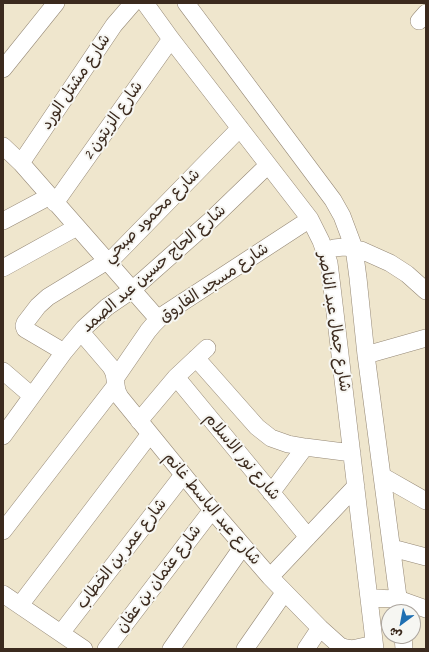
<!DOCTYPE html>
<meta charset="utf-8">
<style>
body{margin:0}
#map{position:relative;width:429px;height:652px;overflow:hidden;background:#efe6cd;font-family:Caveat,"Playpen Sans Arabic",sans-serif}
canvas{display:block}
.frame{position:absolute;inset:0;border:4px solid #3b2a1e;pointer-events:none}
.north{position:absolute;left:381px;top:604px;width:40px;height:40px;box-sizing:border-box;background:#f6f6f2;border:1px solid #aba49d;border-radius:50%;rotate:212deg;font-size:11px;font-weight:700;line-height:16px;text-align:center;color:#3b2a1e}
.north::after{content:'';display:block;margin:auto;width:14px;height:18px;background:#1f6fb2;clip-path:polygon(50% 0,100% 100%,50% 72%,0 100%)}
</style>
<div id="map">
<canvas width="429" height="652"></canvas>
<div class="frame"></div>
<div class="north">ش</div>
</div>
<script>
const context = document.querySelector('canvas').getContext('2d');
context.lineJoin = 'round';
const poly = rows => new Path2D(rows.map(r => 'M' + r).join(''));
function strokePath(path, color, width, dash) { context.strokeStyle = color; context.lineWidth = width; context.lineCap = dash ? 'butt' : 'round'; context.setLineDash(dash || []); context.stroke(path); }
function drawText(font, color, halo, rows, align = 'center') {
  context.font = font + ' Caveat,"Playpen Sans Arabic",sans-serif'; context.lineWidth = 4; context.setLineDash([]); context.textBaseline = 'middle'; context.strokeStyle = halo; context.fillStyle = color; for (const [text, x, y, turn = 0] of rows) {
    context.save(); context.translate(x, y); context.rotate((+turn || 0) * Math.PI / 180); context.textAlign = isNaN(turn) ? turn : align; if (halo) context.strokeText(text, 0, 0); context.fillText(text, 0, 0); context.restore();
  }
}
const minor = poly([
 [145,3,171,39,310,219,321,241,329,263,332,287,375,649],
 [186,3,333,200,342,216,354,248,358,278,366,355,400,612],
 [419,21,426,13],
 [3,69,56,3],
 [3,146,21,163,158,319],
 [21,163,114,25,133,3],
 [55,203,171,39],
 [3,221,50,196],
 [325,251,334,248,344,247,361,250,390,263,407,274,426,291],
 [3,268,77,227],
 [81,332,111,367,114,373,117,391,120,397,212,510,270,577,320,628,340,646,346,648,352,649,374,644],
 [64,352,25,329,24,326,25,323,38,306,48,297,107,261,115,256,240,128],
 [366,355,426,338],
 [196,358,257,427,271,438,288,444,305,447,352,453],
 [3,371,32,396],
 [176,377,308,537],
 [115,379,148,331,153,325,163,315,310,219],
 [139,421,176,377,207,348],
 [3,436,64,352,84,328,107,307,132,290,211,220,268,165],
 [382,476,426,501],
 [271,493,305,447],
 [3,531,116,385],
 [392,548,426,557],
 [270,577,356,486],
 [3,594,84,649],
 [369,598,398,599,426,609],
 [20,605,150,434],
 [61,633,183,475],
 [403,636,404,649],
 [106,649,212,510],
 [171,649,243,546],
 [245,649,284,593],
 [306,649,320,628]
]);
strokePath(minor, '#958876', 18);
strokePath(minor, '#fff', 17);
drawText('16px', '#3b2a1e', '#f6f6f2', [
 ["شارع مشتل الورد",76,82,-56],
 ["شارع الزيتون 2",113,121,-55],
 ["شارع محمود صبحي",152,216,-44],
 ["شارع الحاج حسين عبد الصمد",154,269,-41],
 ["شارع مسجد الفاروق",214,283,-34],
 ["شارع جمال عبد الناصر",334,322,81],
 ["شارع نور الاسلام",242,457,50],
 ["شارع عبد الباسط غانم",212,509,50],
 ["شارع عمر بن الخطاب",122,554,-52],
 ["شارع عثمان بن عفان",159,579,-53]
]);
</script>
